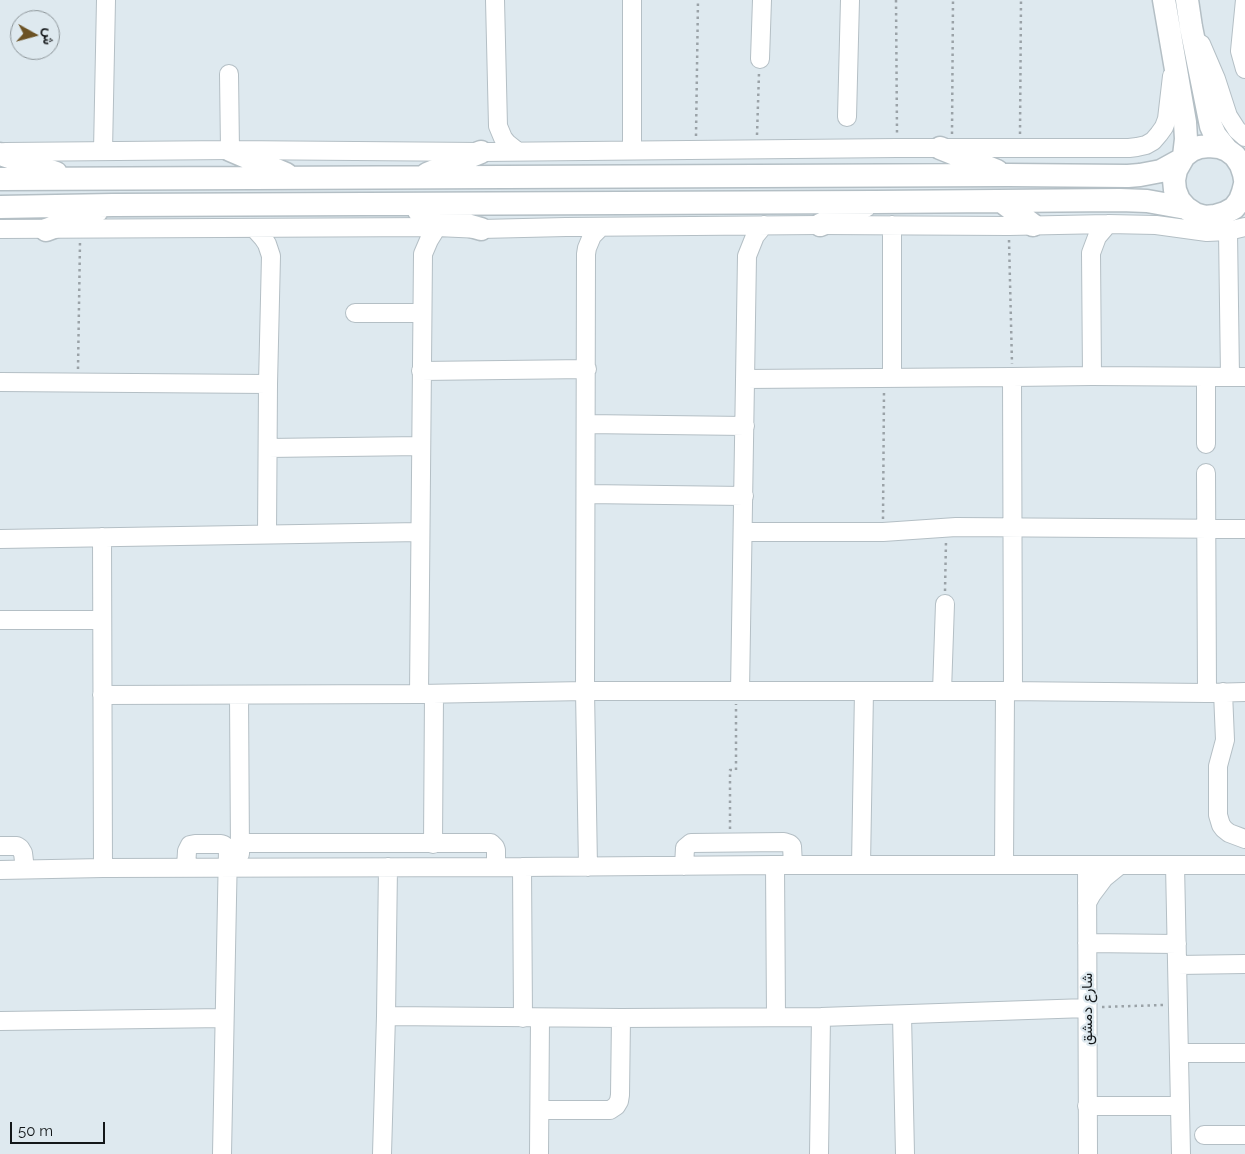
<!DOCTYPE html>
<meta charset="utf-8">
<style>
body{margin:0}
#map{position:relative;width:1245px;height:1154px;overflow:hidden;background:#dee9ef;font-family:Raleway,Vazirmatn,sans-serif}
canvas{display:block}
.north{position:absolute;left:10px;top:10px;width:50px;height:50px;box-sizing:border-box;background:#dee9ef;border:1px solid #8d9599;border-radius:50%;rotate:97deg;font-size:14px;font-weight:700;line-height:20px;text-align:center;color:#131719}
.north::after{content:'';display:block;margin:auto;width:18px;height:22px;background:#6c5224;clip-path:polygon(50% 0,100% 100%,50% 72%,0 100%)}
.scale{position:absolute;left:10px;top:1122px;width:95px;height:22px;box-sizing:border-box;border:2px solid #131719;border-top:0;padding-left:6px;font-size:15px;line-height:18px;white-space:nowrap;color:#131719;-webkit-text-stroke:4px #dee9ef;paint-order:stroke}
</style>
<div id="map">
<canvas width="1245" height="1154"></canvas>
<div class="north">ش</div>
<div class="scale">50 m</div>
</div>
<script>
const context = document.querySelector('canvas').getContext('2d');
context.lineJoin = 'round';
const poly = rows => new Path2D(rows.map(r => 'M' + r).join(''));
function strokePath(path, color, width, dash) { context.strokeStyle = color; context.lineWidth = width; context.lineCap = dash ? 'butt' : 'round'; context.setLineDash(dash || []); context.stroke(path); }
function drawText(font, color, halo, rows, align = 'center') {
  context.font = font + ' Raleway,Vazirmatn,sans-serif'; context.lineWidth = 4.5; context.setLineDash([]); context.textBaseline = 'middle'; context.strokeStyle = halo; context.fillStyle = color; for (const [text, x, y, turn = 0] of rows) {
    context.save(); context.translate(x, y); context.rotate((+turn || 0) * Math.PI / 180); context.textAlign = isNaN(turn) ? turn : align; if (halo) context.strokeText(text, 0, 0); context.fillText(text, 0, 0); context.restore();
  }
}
const minor = poly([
 [495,0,498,126,503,138,507,143,517,151],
 [632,0,632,150],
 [1245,0,1240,51,1245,69],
 [1201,44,1216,79,1228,116,1237,130,1245,137],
 [760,59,762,0],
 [229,74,230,150],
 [847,117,850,0],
 [103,151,106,0],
 [5,152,230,150,481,152,897,148,1129,148,1137,147,1146,145,1153,141,1159,134,1164,127,1167,119,1172,76],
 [254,228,263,238,267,244,271,256,268,384,267,534],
 [0,229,437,227,481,229,566,227,820,225,1009,226,1108,224,1156,225,1207,232,1228,231,1245,227],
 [1228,231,1230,377],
 [355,313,422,313],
 [421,371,587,369],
 [1092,376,1091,253,1097,237,1108,224],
 [1012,377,1013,691],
 [892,378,892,225],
 [745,379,1012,377,1092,376,1245,377],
 [0,382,268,384],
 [586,424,745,426],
 [1206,444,1206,377],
 [268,448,421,446],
 [1206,473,1207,693],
 [586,494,744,496],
 [743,532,883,532,956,527,1245,529],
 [102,537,103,868],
 [0,539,420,532],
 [0,620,102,620],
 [740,691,747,256,755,236,764,225],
 [942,691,945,604],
 [1223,692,1225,740,1218,766,1218,815,1221,825,1224,829,1229,833,1245,839],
 [419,694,423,254,429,240,437,227],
 [102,695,419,694,585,691,1005,691,1207,693,1245,692],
 [239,695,240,854],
 [240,843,491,843,495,847,496,850,496,867],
 [433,844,434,694],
 [0,846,17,846,20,848,23,853,25,869],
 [1004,864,1005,691],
 [775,865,776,1017],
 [861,865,864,691],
 [1087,865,1088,1154],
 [1175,865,1181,1154],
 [684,866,685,848,691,843,784,842,790,844,792,846,793,865],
 [388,867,386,1016,621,1018,821,1017,1087,1008],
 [522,867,523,1018],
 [588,867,585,691,586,254,587,248,592,236,601,227],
 [186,868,187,851,190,845,195,844,221,844,224,845,228,849,222,1154],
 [0,870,103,868,522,867,775,865,1245,865],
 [1087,903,1092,894,1104,878,1120,865],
 [1087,943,1177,944],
 [1178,965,1245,964],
 [902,1015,905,1154],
 [0,1021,224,1018],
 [1180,1053,1245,1053],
 [1087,1106,1180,1106],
 [540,1110,610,1110,616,1106,619,1101,620,1095,621,1018],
 [1204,1135,1245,1135],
 [382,1154,386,1016],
 [539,1154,540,1018],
 [819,1154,821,1017]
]);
const major = poly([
 [1164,0,1185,122,1186,139,1184,156],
 [1187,0,1191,27,1211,126,1215,135,1227,150],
 [940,148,997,171],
 [230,150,286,174],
 [0,154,56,173],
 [427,174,481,152],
 [0,179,1008,175,1128,176,1140,175,1161,171,1181,160],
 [1245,180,1244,174,1241,165,1235,156,1227,150,1219,147,1209,146,1200,147,1192,150,1184,156,1176,170,1174,180,1175,190,1179,200,1186,208,1195,214,1205,217,1215,216,1225,213,1234,208,1240,200,1243,192,1245,184],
 [1001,201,1033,225],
 [0,207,113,205,875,202,1120,200,1147,201,1186,208],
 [419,211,481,229],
 [820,225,865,206],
 [46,230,97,211]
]);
strokePath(minor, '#b4bfc5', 20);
strokePath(major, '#b4bfc5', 25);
strokePath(poly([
 [896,0,897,133],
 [952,134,953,0],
 [1020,134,1021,0],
 [757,135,759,73],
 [696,136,698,0],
 [1009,240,1012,364],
 [78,369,80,242],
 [883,519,884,392],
 [945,591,946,541],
 [730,829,730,770,736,770,736,704],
 [1102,1007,1164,1005]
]), '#9aa2a7', 2.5, [2.5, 4]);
strokePath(minor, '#fff', 18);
strokePath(major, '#fff', 22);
drawText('15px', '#131719', '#dee9ef', [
 ["شارع دمشق",1087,1009,-90]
]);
</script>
